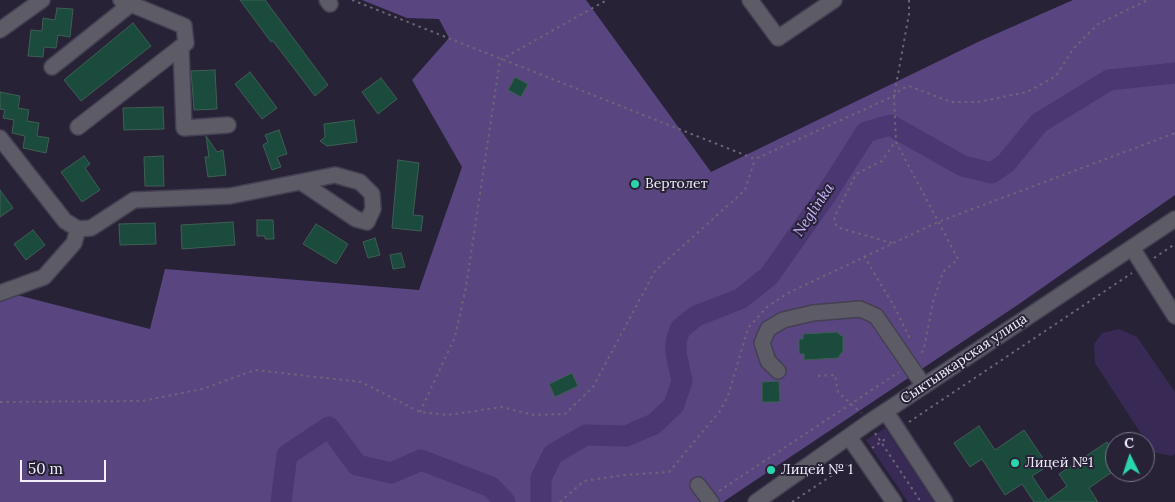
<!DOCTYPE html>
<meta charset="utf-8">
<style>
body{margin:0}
#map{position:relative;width:1175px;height:502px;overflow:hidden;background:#282237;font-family:Lora,serif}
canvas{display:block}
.north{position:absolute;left:1105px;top:432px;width:50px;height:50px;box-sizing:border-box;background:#282237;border:1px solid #797486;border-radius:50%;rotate:356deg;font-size:14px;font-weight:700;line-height:20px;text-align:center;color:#f2eefd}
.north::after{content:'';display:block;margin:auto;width:18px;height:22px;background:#2ad5ac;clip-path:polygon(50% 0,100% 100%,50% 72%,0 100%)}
.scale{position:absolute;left:20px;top:460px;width:86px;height:22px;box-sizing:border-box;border:2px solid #f2eefd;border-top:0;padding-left:6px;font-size:15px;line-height:18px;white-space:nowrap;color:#f2eefd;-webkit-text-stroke:4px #282237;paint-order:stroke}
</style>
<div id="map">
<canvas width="1175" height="502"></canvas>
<div class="north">С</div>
<div class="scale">50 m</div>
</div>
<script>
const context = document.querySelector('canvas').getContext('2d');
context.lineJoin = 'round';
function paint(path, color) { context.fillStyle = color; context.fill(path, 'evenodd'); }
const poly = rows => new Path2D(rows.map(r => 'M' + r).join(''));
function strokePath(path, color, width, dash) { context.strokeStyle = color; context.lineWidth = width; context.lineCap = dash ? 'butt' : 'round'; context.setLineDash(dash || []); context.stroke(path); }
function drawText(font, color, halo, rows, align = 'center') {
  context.font = font + ' Lora,serif'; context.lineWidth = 4; context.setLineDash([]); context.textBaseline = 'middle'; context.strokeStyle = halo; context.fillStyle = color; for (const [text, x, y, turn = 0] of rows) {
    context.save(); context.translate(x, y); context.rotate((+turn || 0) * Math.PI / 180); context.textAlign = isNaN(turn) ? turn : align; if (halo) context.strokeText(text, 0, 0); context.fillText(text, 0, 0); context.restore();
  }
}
paint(poly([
 [1119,329,1137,337,1175,392,1175,454,1171,456,1153,452,1095,363,1094,344,1102,333],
 [885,428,934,502,908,502,866,440]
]), '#382a54');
paint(poly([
 [362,0,586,0,711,172,980,41,1073,0,1175,0,1175,195,1019,304,723,502,0,502,0,301,17,295,150,329,165,269,419,290,462,167,412,80,449,38,439,19,407,18]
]), '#594681');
strokePath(poly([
 [281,502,287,455,329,427,357,465,391,473,421,460,491,487,505,502],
 [541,502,541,478,553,454,586,435,626,436,654,424,674,405,682,381,676,353,676,342,680,329,696,316,740,299,769,276,824,198,866,132,890,125,963,166,992,173,1006,163,1039,123,1109,80,1175,73]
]), '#4b3771', 21);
const building = poly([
 [240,0,265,0,328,85,315,96,273,41,271,42,240,0],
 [57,8,73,9,70,37,58,35,56,48,44,47,43,57,28,56,31,30,42,31,43,18,55,20,57,8],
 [133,23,151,46,81,101,64,80,133,23],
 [215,70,217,109,194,110,191,71,215,70],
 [250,72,277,108,262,119,235,84,250,72],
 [515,77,528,84,521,97,508,90,515,77],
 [381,78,397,99,378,114,362,92,381,78],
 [0,92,20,96,18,108,29,110,27,121,39,123,37,136,49,138,46,153,23,148,25,136,12,133,14,120,3,118,5,110,0,109,0,92],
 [163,107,164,129,124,130,123,108,163,107],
 [354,120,357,142,327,146,320,141,325,137,324,124,354,120],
 [279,130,287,154,277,157,281,167,272,170,263,145,268,142,265,135,279,130],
 [206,136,217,152,223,150,226,175,208,177,205,157,209,157,206,136],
 [84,156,90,164,85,168,100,190,82,202,61,172,84,156],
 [163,156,164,186,145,186,144,157,163,156],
 [398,160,419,163,413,215,423,216,421,231,392,228,398,160],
 [0,190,13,208,0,217,0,190],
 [257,220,273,220,274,239,265,239,265,236,257,236,257,220],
 [233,222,235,245,182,249,181,225,233,222],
 [155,223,156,244,120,245,119,224,155,223],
 [316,224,348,244,336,264,303,244,316,224],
 [33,230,45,245,26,260,14,244,33,230],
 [375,238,380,255,368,258,363,242,375,238],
 [401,253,405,267,393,269,390,255,401,253],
 [837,332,843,337,843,351,838,358,804,360,804,354,799,354,799,339,803,339,803,334,837,332],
 [572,373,578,386,555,397,549,384,572,373],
 [779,381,780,402,762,402,762,382,779,381],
 [979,426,995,450,1024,430,1048,466,1032,476,1048,500,1067,486,1059,474,1107,442,1115,454,1115,470,1089,488,1098,502,1034,502,1022,484,1005,495,982,459,970,467,954,443,979,426]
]);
paint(building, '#1a4b3d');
strokePath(building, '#405e54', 1);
const minor = poly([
 [327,0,330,4],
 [750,0,778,38,834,0],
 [0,30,42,0],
 [181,48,184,128,228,125],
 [52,67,131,4],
 [78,127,186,43,184,26,121,0],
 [0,138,65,221,78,229,91,228,134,200,230,196,335,175,360,182,372,194,373,209,367,222,356,219,301,182],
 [1132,248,1175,316],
 [0,293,44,277,74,243,78,229],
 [778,371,768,361,762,343,768,329,783,320,813,313,860,309,876,316,924,386],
 [886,412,945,502],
 [849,437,894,502],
 [698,485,711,502],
 [756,502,868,423,1175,219]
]);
strokePath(minor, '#443f53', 18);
strokePath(poly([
 [352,0,755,159,894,96,901,89,909,86,951,102,978,102,1027,92,1056,76,1073,49,1098,24,1148,0],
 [909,0,909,14,894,96,896,142,958,259,943,272,933,302,924,348,920,356],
 [892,243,843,229,837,227,834,221,835,216,856,174,882,161,895,142],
 [864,256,895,308,911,341],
 [1154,258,1175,244],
 [818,376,835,375,838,392,861,413],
 [0,402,142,401,202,389,255,370,361,382,420,412,448,415,502,407,534,415,565,414,593,387,655,271,745,190,755,159],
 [420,412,455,337,466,287,500,60,607,0],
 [909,422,1132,273],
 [875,433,921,502],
 [872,448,887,438],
 [719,491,899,372],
 [560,502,584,481,624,475,669,472,720,411,728,396,748,328,767,307,788,293,938,222,1175,133],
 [792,502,852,462]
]), '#6b6578', 2, [2.5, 4]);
strokePath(minor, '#5d5b65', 15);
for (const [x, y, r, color] of [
 [635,184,5,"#2ad5ac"],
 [1015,463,5,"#2ad5ac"],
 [771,470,5,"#2ad5ac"]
]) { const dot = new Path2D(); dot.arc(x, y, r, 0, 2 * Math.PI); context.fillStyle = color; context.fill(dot); strokePath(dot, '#282237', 2); }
drawText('14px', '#f2eefd', '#282237', [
 ["Вертолет",645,184],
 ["Лицей №1",1025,463],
 ["Лицей № 1",781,470]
], 'left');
drawText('14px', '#f2eefd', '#282237', [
 ["Сыктывкарская улица",964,359,-34]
]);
drawText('italic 15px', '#c9b4fc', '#282237', [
 ["Neglinka",814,210,-56]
]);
</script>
